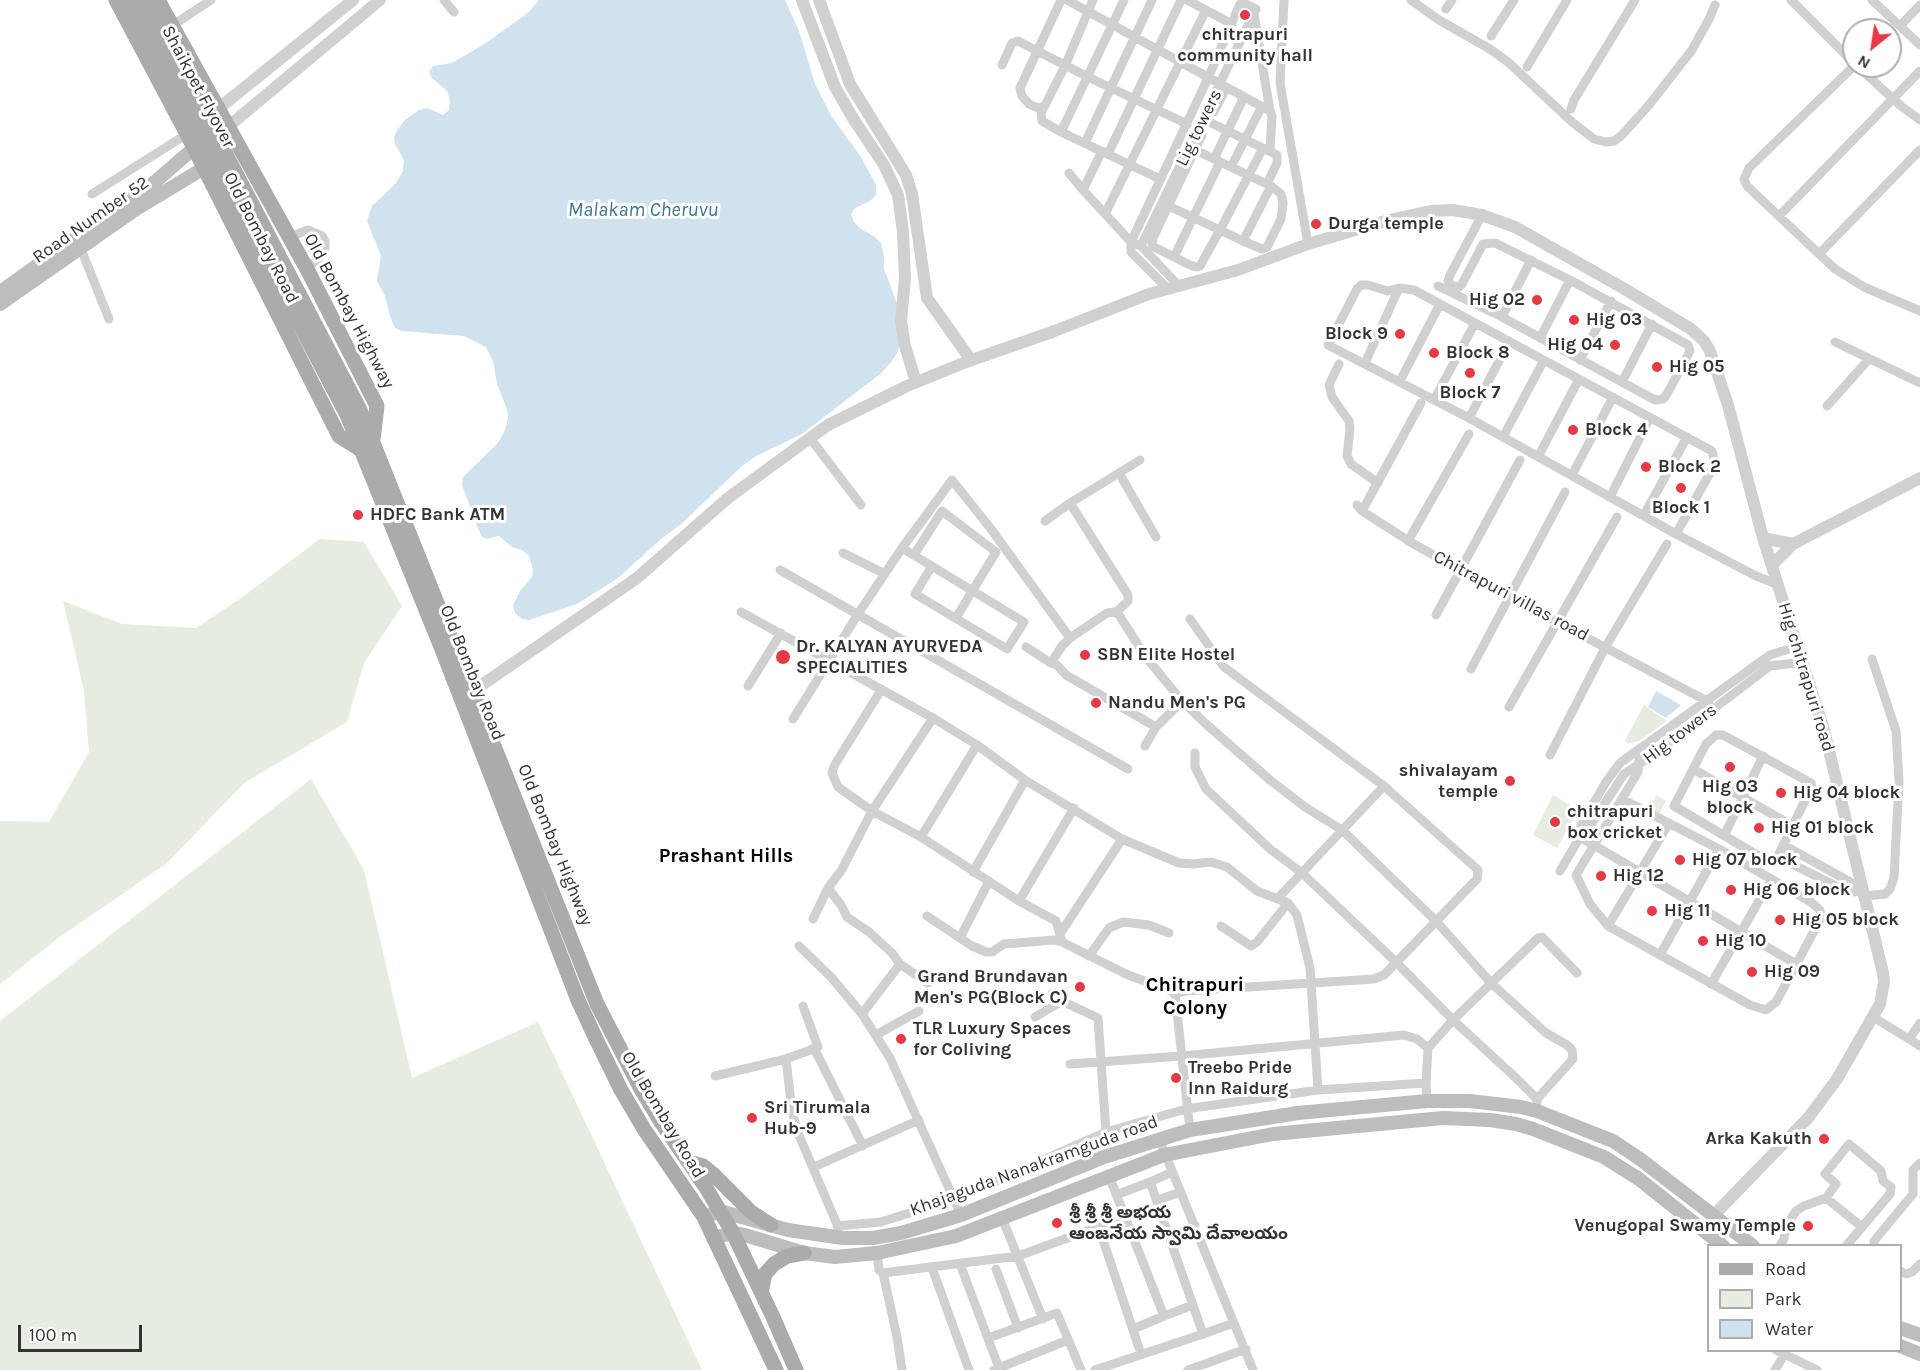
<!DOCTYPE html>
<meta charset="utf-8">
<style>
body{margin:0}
#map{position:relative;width:1920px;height:1370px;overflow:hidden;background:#fff;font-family:Karla,sans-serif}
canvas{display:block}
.legend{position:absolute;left:1707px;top:1244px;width:195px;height:108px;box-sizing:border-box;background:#fff;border:2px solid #adadad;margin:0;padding:8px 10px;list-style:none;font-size:18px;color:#333}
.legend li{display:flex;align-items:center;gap:12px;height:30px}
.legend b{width:30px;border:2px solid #adadad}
.north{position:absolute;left:1842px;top:18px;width:60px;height:60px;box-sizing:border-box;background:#fff;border:2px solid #adadad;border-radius:50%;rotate:210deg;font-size:16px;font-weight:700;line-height:24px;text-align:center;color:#333}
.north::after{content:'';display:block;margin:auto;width:21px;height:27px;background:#e63946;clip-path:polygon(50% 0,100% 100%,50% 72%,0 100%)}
.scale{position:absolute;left:18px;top:1325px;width:124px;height:27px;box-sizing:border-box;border:3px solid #333;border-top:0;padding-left:8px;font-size:18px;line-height:21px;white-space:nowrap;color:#333;-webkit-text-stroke:4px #fff;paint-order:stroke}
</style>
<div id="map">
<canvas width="1920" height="1370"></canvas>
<ul class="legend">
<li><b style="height:8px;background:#ababab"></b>Road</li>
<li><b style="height:16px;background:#e6ecdf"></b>Park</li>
<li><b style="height:16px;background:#cfe2ee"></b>Water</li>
</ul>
<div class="north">N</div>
<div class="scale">100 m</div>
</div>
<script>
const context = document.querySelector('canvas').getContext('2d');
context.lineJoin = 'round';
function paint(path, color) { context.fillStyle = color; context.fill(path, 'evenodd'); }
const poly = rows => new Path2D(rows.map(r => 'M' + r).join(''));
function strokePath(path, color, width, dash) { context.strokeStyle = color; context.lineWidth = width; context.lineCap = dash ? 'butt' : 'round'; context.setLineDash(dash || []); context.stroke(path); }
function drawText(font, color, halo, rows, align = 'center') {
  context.font = font + ' Karla,"Noto Sans Telugu",sans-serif'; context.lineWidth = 6; context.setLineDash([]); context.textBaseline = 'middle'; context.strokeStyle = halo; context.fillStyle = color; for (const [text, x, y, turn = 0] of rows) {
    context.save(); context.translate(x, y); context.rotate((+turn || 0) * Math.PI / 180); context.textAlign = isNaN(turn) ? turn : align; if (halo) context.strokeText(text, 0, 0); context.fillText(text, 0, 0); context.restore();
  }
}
paint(poly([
 [320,539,364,542,402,606,364,663,347,722,244,783,167,863,57,939,0,984,0,821,49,822,89,752,84,691,63,601,122,624,196,628,244,596],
 [1644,705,1667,721,1639,741,1627,744,1625,740],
 [311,779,364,870,412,1078,538,1022,702,1370,0,1370,0,1021],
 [1553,795,1578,810,1557,848,1533,835],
 [1657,795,1666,801,1659,814,1649,809]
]), '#e6ecdf');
paint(poly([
 [539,0,785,0,799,31,815,84,832,117,861,157,876,185,876,195,870,201,855,208,851,214,854,222,861,229,875,237,881,243,884,257,884,269,898,306,902,333,898,351,892,361,880,374,802,434,756,456,742,466,680,525,661,539,618,578,577,604,529,620,522,619,515,613,513,605,520,591,532,577,533,570,529,556,522,550,512,547,499,536,487,539,481,536,462,485,463,477,498,443,505,430,508,418,507,409,497,384,493,361,486,347,464,336,402,331,395,328,390,316,385,296,377,281,381,256,367,221,372,206,396,183,403,171,404,160,395,144,394,136,398,129,405,120,419,110,427,108,443,115,449,110,450,100,447,91,432,78,429,72,433,66,452,63,486,43,529,12],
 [1656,691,1681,705,1666,718,1648,707]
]), '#cfe2ee');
strokePath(poly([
 [444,0,454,12],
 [1067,0,1270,111,1254,14],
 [1124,0,1061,132,1160,179],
 [1187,0,1232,24],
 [1284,0,1280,83,1308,244],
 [1411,0,1439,20,1490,49,1508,62,1572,122,1594,139,1606,142,1614,141,1621,136,1649,105,1692,50,1709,19,1715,5],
 [1791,0,1854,63],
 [1872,0,1920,45],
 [1446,9,1452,0],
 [173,25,211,0],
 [1900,26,1920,5],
 [1491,36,1514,0],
 [1002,65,1012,43,1018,41,1088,77,1187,124],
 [1854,66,1749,168,1744,179,1747,186,1835,269,1864,287,1920,311],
 [1857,66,1901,106,1920,120],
 [1527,67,1567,0],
 [1043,107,1038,108,1029,104,1022,96,1020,88,1061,0],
 [1571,109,1574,100,1635,0],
 [1214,112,1226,88],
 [1203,119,1277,155,1277,163,1267,184],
 [1061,132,1042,121,1041,113,1065,66,1093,0],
 [1202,135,1153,238,1152,246,1192,266,1197,267,1200,266,1220,230,1243,241,1271,186],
 [1085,143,1152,0],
 [1191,148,1271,186,1281,194,1283,203,1281,219,1267,247,1262,249,1243,241],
 [1102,151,1083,190,1131,242,1141,246,1179,286],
 [1270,151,1272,116,1270,111],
 [1108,154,1181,0],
 [1214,159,1244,97],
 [1231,167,1262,106],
 [1069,173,1083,190],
 [92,194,187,134],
 [1164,204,1220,230,1263,148],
 [1105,214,1206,10],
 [1779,216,1920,71],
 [289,237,308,230,322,236,325,241,325,248,322,255,307,269],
 [1141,246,1256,9,1244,3,1240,4,1208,78,1131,242,1131,252,1168,289],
 [81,249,109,319],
 [1819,254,1920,150],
 [1174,257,1220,162],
 [1438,286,1502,317,1655,400,1663,399,1667,394,1690,351,1688,345,1570,280,1495,243,1483,244,1462,284,1459,287,1452,286,1448,281,1450,275,1482,215],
 [1502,317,1531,260],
 [1540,338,1570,280],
 [1835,342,1920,383],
 [1580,360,1611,301],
 [1365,363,1399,288],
 [1339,364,1329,385,1332,397,1349,421,1350,429,1347,456,1351,464,1378,483],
 [1400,381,1440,304],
 [1622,382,1652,324],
 [1434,400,1475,323],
 [1827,406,1869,359],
 [1469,418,1509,342],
 [1503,437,1544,360],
 [810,438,861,505],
 [1538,457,1579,379],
 [1119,473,1140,460],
 [1572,475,1613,397],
 [1610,497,1650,418],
 [1357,505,1362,511,1412,543,1496,590,1707,701,1712,710],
 [1362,511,1421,403],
 [1644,515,1687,437],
 [1045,521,1070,503],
 [1676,534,1715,464,1712,451,1414,290,1399,288,1388,291,1368,285,1361,285,1357,289,1328,345,1469,418,1676,534,1756,576,1779,585],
 [1408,541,1469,434],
 [902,548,1024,622,1007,649,915,594,932,566],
 [843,553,885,574],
 [914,555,942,511,996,552,956,618],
 [780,570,1128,769],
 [741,612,933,718,977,745,1025,780,1122,839,1179,863,1193,864,1211,862,1227,867,1257,891,1288,903,1297,915,1310,968,1318,1090],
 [1115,613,1128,601,1128,595,1070,503,1119,473,1156,537],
 [1436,615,1520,460],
 [1026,647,1051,663],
 [1471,669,1565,492],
 [748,686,781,633],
 [881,690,834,766,832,773,838,787,872,811,933,718],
 [1509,707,1617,517],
 [793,719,858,614,902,548,952,480,991,529,1070,638],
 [1156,727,1066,675,1057,665,1051,663,1062,646,1070,638,1107,613,1114,612,1119,615,1145,656,1181,700,1206,724,1270,780,1305,807,1342,830,1436,921,1491,983,1546,1033,1567,1045,1572,1050,1573,1059,1537,1099],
 [1716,735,1723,735,1811,783,1812,786,1776,860,1773,862,1769,862,1674,806,1706,744,1716,735],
 [1145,746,1156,727,1182,701],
 [1195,753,1195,767,1206,789,1270,849,1302,873,1396,962,1453,1020,1516,1078,1537,1099,1537,1103],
 [1550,755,1606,646,1667,544],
 [1693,769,1793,826],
 [1622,799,1719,849,1811,902,1820,910,1821,918,1776,1002,1766,1010,1750,1005,1608,926,1590,904,1576,875,1638,772,1640,750],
 [1724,836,1763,756],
 [921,837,977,745],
 [1580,837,1588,829,1624,774,1650,757,1770,666,1804,662],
 [1580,837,1796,964],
 [1784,853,1789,848,1852,883,1857,891,1865,896,1885,894,1890,889,1894,878,1899,781,1896,731,1872,659],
 [1784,853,1783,860,1786,861,1850,893,1857,891],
 [1560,871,1580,837,1581,825,1606,782,1620,763,1770,655,1799,646],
 [973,872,1025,780],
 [989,881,960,938,972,946,986,952,992,952,1004,944,1054,940,1062,942],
 [828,888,841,905,847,917,869,932,892,953,900,964,862,1014],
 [1277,899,1384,786],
 [1019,901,1074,808],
 [927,916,960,938],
 [813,919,828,888,841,871,872,811,921,837,1019,901,1056,921,1062,942,1128,975,1169,990,1175,994,1186,991,1374,979,1384,975,1477,879,1478,870,1384,786,1224,667,1190,619],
 [1221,926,1251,946,1257,942,1288,903],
 [1608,926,1669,823],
 [1060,934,1122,839],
 [799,946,831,977,862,1014,890,1058,961,1215],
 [1660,955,1719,849],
 [1089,956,1109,928,1123,922,1149,925,1169,933],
 [900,964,928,983],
 [1711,984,1771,880],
 [1052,993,1062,1001,1098,1018,1106,1132],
 [1175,994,1190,1130],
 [1035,1017,1062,1001],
 [1873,1017,1909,1039,1920,1023],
 [876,1035,919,1011],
 [1909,1039,1920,1046],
 [814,1048,863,1146],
 [786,1059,792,1111,798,1133,839,1229],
 [1070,1064,1182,1056,1404,1035,1417,1039,1428,1048],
 [715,1076,786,1059,818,1047,803,1006],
 [1427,1101,1426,1083,1428,1048,1453,1020,1538,938,1542,937,1577,973],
 [1159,1139,1253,1370],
 [814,1167,919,1120],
 [1109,1176,1164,1316,1193,1305],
 [1150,1182,1172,1172],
 [1116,1195,1150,1182,1203,1334,1234,1323],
 [1826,1198,1862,1227],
 [1158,1200,1180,1192],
 [1002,1218,1043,1319],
 [837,1226,881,1222,931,1206,1016,1174,1047,1158,1106,1132,1186,1109,1318,1090,1426,1083],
 [1099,1228,1139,1348],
 [1171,1236,1195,1225],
 [1780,1246,1784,1239,1786,1226,1796,1211,1804,1206,1826,1198,1836,1184,1825,1174,1849,1144,1881,1171,1883,1181,1891,1187,1890,1194,1846,1246],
 [1874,1246,1874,1241,1913,1194,1913,1170,1920,1163],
 [877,1253,879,1270,883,1273,1018,1256,1125,1217],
 [960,1264,999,1368],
 [932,1268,969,1370],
 [996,1269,1018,1328],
 [1900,1271,1906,1274,1912,1272,1920,1264],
 [883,1273,897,1337,902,1370],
 [1133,1329,1164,1316],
 [988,1338,1057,1313,1081,1370],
 [1776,1350,1817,1370],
 [994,1370,1068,1340],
 [1095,1370,1203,1334],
 [1188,1370,1246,1349],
 [1775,1370,1787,1350]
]), '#d0d0d0', 9);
strokePath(poly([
 [802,0,835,87,854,120,884,165,898,195,903,232,905,278,901,321,905,346,916,382],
 [819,0,850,84,906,175,912,194,927,298,971,360],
 [218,109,353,0],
 [229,126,380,0],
 [1763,538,1793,544],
 [1773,564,1793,544,1920,478],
 [473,691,637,578,728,498,810,438,828,425,907,386,966,362,1052,332,1149,294,1238,270,1308,244,1389,220,1431,211,1453,210,1482,215,1515,227,1623,288,1691,329,1704,341,1710,351,1728,405,1763,538,1824,730,1883,973,1884,982,1880,1004,1837,1079,1808,1118,1714,1215]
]), '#d0d0d0', 12);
strokePath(poly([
 [0,292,156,181,194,148],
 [0,304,136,209,204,168],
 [704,1217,720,1211,788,1230,843,1238,873,1238,901,1233,961,1215,1104,1157,1190,1130,1298,1113,1427,1101,1470,1101,1521,1107,1537,1111,1613,1141,1640,1159,1753,1246],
 [713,1238,733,1233,745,1235,804,1253,835,1257,877,1253,956,1236,1164,1155,1273,1134,1443,1118,1490,1120,1516,1124,1533,1129,1604,1157,1639,1179,1723,1246],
 [1900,1328,1920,1335],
 [1900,1346,1920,1354]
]), '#bdbdbd', 14);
strokePath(poly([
 [116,0,187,134,339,436,361,450],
 [130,0,347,415,443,652,578,1000,596,1039,621,1090,644,1129,704,1217,776,1370],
 [145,0,360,410,597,1004,641,1089,661,1122,705,1186,733,1233,773,1317,796,1370],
 [158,0,307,269,377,406,373,440],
 [689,1162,703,1166,713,1174,751,1212,771,1225],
 [761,1292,765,1274,774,1264,787,1256,804,1253]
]), '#ababab', 15);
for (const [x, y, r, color] of [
 [1245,15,6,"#e63946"],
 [1316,224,6,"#e63946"],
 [1537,300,6,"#e63946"],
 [1574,320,6,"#e63946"],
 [1400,334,6,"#e63946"],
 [1615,345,6,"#e63946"],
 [1434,353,6,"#e63946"],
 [1657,367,6,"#e63946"],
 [1470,373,6,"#e63946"],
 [1573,430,6,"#e63946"],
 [1646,467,6,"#e63946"],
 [1681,488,6,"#e63946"],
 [358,515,6,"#e63946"],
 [1085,655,6,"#e63946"],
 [783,657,8,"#e63946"],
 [1096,703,6,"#e63946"],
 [1730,767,6,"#e63946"],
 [1510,781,6,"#e63946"],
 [1781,793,6,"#e63946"],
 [1555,822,6,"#e63946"],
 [1759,828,6,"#e63946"],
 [1680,860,6,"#e63946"],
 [1601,876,6,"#e63946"],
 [1731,890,6,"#e63946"],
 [1652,911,6,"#e63946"],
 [1780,920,6,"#e63946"],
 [1703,941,6,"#e63946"],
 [1752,972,6,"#e63946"],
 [1080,987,6,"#e63946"],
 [901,1039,6,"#e63946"],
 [1176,1078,6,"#e63946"],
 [752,1118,6,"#e63946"],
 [1824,1139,6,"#e63946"],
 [1057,1223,6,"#e63946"],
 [1808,1226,6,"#e63946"]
]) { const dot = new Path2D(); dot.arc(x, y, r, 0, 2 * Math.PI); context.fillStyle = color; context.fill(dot); strokePath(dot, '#fff', 2); }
drawText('bold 18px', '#333', '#fff', [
 ["chitrapuri",1245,35,"center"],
 ["community hall",1245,56,"center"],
 ["Durga temple",1328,224],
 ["Hig 02",1525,300,"right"],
 ["Hig 03",1586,320],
 ["Block 9",1388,334,"right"],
 ["Hig 04",1603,345,"right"],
 ["Block 8",1446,353],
 ["Hig 05",1669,367],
 ["Block 7",1470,393,"center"],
 ["Block 4",1585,430],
 ["Block 2",1658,467],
 ["Block 1",1681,508,"center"],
 ["HDFC Bank ATM",370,515],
 ["Dr. KALYAN AYURVEDA",796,647],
 ["SPECIALITIES",796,668],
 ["SBN Elite Hostel",1097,655],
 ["Nandu Men's PG",1108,703],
 ["shivalayam",1498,771,"right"],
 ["temple",1498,792,"right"],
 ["Hig 03",1730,787,"center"],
 ["block",1730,808,"center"],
 ["Hig 04 block",1793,793],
 ["chitrapuri",1567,812],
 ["box cricket",1567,833],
 ["Hig 01 block",1771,828],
 ["Hig 07 block",1692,860],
 ["Hig 12",1613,876],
 ["Hig 06 block",1743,890],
 ["Hig 11",1664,911],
 ["Hig 05 block",1792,920],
 ["Hig 10",1715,941],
 ["Hig 09",1764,972],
 ["Grand Brundavan",1068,977,"right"],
 ["Men's PG(Block C)",1068,998,"right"],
 ["TLR Luxury Spaces",913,1029],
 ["for Coliving",913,1050],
 ["Treebo Pride",1188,1068],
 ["Inn Raidurg",1188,1089],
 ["Sri Tirumala",764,1108],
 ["Hub-9",764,1129],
 ["Arka Kakuth",1812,1139,"right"],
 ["శ్రీ శ్రీ శ్రీ అభయ",1069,1213],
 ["ఆంజనేయ స్వామి దేవాలయం",1069,1234],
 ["Venugopal Swamy Temple",1796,1226,"right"]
], 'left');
drawText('18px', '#333', '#fff', [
 ["Shaikpet Flyover",198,87,62],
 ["Lig towers",1199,128,-64],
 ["Road Number 52",91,220,-35],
 ["Old Bombay Road",261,238,63],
 ["Old Bombay Highway",349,311,62],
 ["Chitrapuri villas road",1511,596,28],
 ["Old Bombay Road",472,673,68],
 ["Hig chitrapuri road",1806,677,73],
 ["Hig towers",1680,734,-37],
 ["Old Bombay Highway",555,845,68],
 ["Old Bombay Road",663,1115,59],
 ["Khajaguda Nanakramguda road",1034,1166,-20]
]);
drawText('italic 20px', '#3f7597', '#fff', [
 ["Malakam Cheruvu",643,210]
]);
drawText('bold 20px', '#000', '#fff', [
 ["Prashant Hills",726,856],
 ["Chitrapuri",1195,985],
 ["Colony",1195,1008]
]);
</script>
